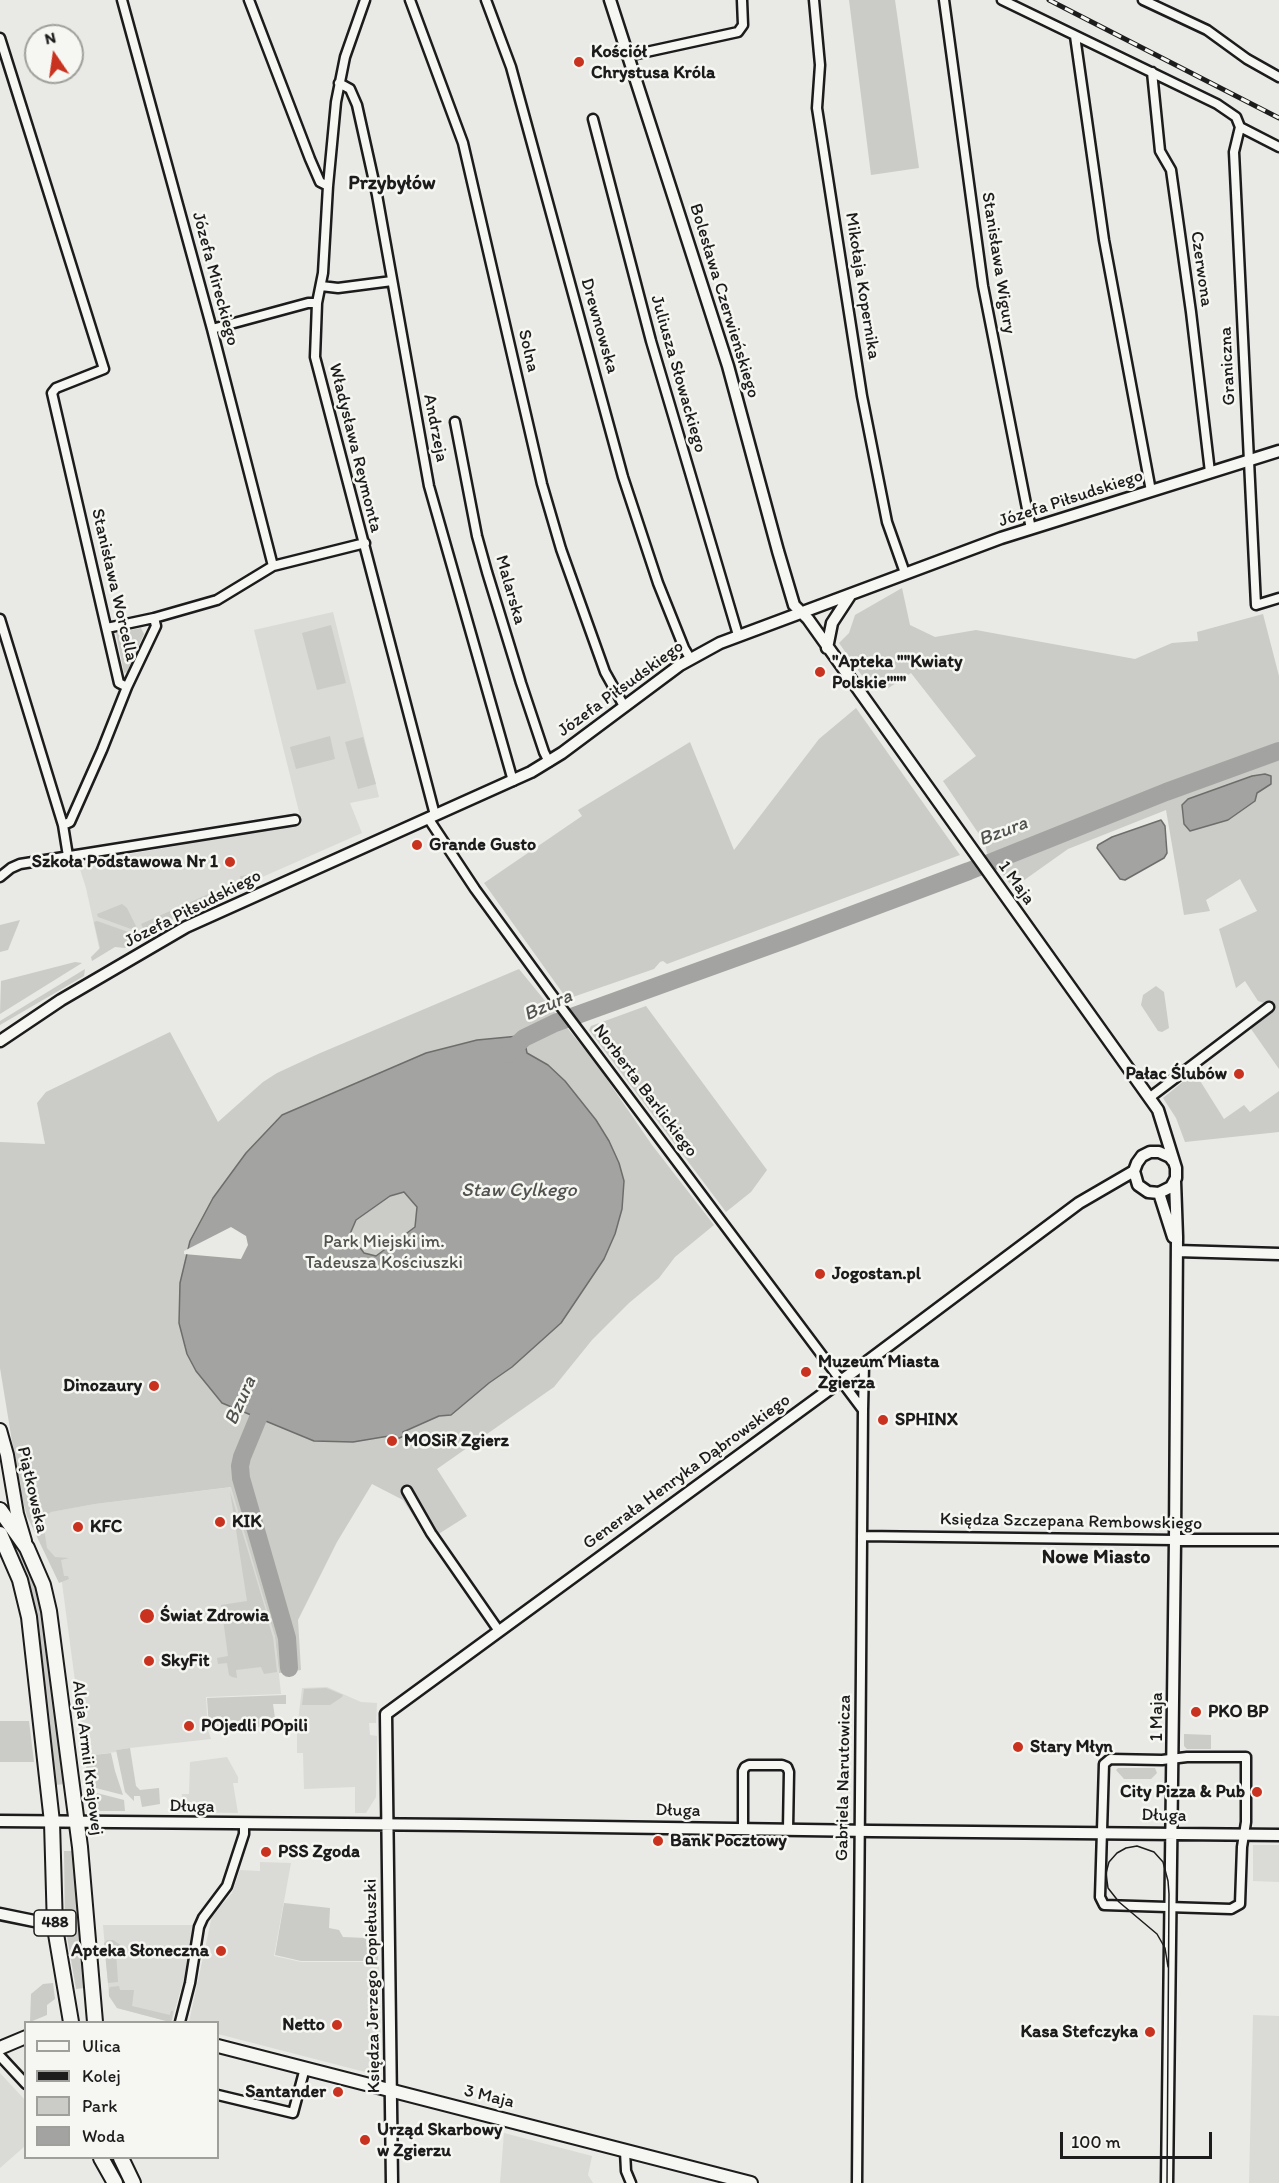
<!DOCTYPE html>
<meta charset="utf-8">
<style>
body{margin:0}
#map{position:relative;width:1279px;height:2183px;overflow:hidden;background:#e9e9e5;font-family:Itim,sans-serif}
canvas{display:block}
.legend{position:absolute;left:24px;top:2021px;width:195px;height:138px;box-sizing:border-box;background:#f6f6f2;border:2px solid #9f9f9c;margin:0;padding:8px 10px;list-style:none;font-size:18px;color:#1c1c1c}
.legend li{display:flex;align-items:center;gap:12px;height:30px}
.legend b{width:30px;border:2px solid #9f9f9c}
.north{position:absolute;left:24px;top:24px;width:60px;height:60px;box-sizing:border-box;background:#f6f6f2;border:2px solid #9f9f9c;border-radius:50%;rotate:347deg;font-size:16px;font-weight:700;line-height:24px;text-align:center;color:#1c1c1c}
.north::after{content:'';display:block;margin:auto;width:21px;height:27px;background:#c8321e;clip-path:polygon(50% 0,100% 100%,50% 72%,0 100%)}
.scale{position:absolute;left:1060px;top:2132px;width:152px;height:27px;box-sizing:border-box;border:3px solid #1c1c1c;border-top:0;padding-left:8px;font-size:18px;line-height:21px;white-space:nowrap;color:#1c1c1c;-webkit-text-stroke:4px #f6f6f2;paint-order:stroke}
</style>
<div id="map">
<canvas width="1279" height="2183"></canvas>
<ul class="legend">
<li><b style="height:8px;background:#f6f6f2"></b>Ulica</li>
<li><b style="height:8px;background:#1c1c1c"></b>Kolej</li>
<li><b style="height:16px;background:#cbcbc7"></b>Park</li>
<li><b style="height:16px;background:#a3a3a1"></b>Woda</li>
</ul>
<div class="north">N</div>
<div class="scale">100 m</div>
</div>
<script>
const context = document.querySelector('canvas').getContext('2d');
context.lineJoin = 'round';
function paint(path, color) { context.fillStyle = color; context.fill(path, 'evenodd'); }
const poly = rows => new Path2D(rows.map(r => 'M' + r).join(''));
function strokePath(path, color, width, dash) { context.strokeStyle = color; context.lineWidth = width; context.lineCap = dash ? 'butt' : 'round'; context.setLineDash(dash || []); context.stroke(path); }
function drawText(font, color, halo, rows, align = 'center') {
  context.font = font + ' Itim,sans-serif'; context.lineWidth = 5; context.setLineDash([]); context.textBaseline = 'middle'; context.strokeStyle = halo; context.fillStyle = color; for (const [text, x, y, turn = 0] of rows) {
    context.save(); context.translate(x, y); context.rotate((+turn || 0) * Math.PI / 180); context.textAlign = isNaN(turn) ? turn : align; if (halo) context.strokeText(text, 0, 0); context.fillText(text, 0, 0); context.restore();
  }
}
paint(poly([
 [333,612,379,797,350,803,362,833,199,905,125,947,114,946,100,952,86,888,78,863,302,824,254,630],
 [232,1487,275,1637,281,1694,206,1697,208,1730,211,1739,130,1748,116,1750,116,1752,85,1756,62,1583,27,1516,95,1504],
 [327,1687,361,1702,377,1703,376,1723,369,1723,370,1735,377,1736,376,1797,366,1813,355,1813,355,1787,304,1789,303,1753,297,1753,297,1730,302,1688],
 [227,1757,238,1777,238,1783,233,1783,238,1813,181,1812,182,1794,189,1794,190,1762],
 [1253,1845,1279,1845,1279,1882,1253,1881],
 [260,1862,291,1863,274,1956,301,1962,379,1962,381,2060,368,2070,365,2072,218,2034,218,2022,189,2022,212,1916,232,1893,240,1870,260,1871],
 [103,1925,194,1925,184,1978,172,2020,170,2022,117,2008,109,1996],
 [1253,2015,1279,2016,1279,2183,1249,2183],
 [0,2073,26,2101,25,2146,0,2168],
 [504,2133,592,2156,588,2175,593,2183,500,2183]
]), '#dadad6');
paint(poly([
 [849,0,895,0,919,168,871,175],
 [902,588,910,625,935,637,976,630,1135,659,1172,643,1198,641,1197,632,1263,614,1279,676,1279,1069,1249,1026,1267,1004,1258,1001,1245,981,1236,988,1219,929,1257,911,1240,879,1206,900,1210,911,1184,915,1166,810,1068,849,1013,888,987,853,985,843,943,781,976,756,911,673,887,689,872,690,839,643,849,633,855,615],
 [331,625,346,683,317,690,302,633],
 [141,628,144,634,127,672,124,673,116,633],
 [856,708,960,855,667,964,663,961,660,962,654,969,567,999,484,883,582,816,578,810,690,742,734,850,819,739],
 [330,736,335,759,296,769,290,747],
 [363,737,376,784,358,789,345,742],
 [248,875,250,879,248,884,183,914,182,912,177,914,178,916,146,934,141,924,231,884,241,882,240,876],
 [122,904,127,908,136,926,131,929,98,917,97,914],
 [20,920,8,950,0,952,0,925],
 [97,921,137,935,129,940,130,944,125,948,115,947,92,961,91,957,100,948,94,922],
 [75,962,82,963,0,1014,1,981],
 [85,969,84,976,0,1025,0,1021],
 [519,969,595,1062,652,1145,714,1225,675,1257,659,1278,629,1303,592,1340,554,1387,437,1469,467,1516,429,1540,403,1500,372,1484,337,1542,298,1620,301,1670,279,1673,275,1637,231,1487,95,1504,51,1512,45,1516,43,1522,47,1548,55,1557,69,1558,61,1560,64,1576,68,1576,69,1579,59,1583,27,1516,20,1490,0,1368,0,1142,45,1144,37,1103,46,1092,170,1032,218,1122,263,1082,277,1073,318,1054],
 [1156,986,1164,992,1169,1028,1162,1032,1158,1031,1141,1005,1143,995],
 [646,1006,767,1170,751,1192,726,1212,589,1030,591,1026],
 [1194,1075,1197,1076,1224,1119,1244,1105,1250,1112,1279,1091,1279,1132,1185,1142,1176,1118,1163,1098,1190,1076],
 [230,1491,266,1611,223,1614,221,1605,247,1601],
 [0,1516,22,1550,36,1584,44,1618,65,1784,55,1785,42,1664,30,1593,19,1557,0,1522],
 [266,1615,273,1637,277,1672,264,1674,261,1667,236,1670,237,1678,232,1677,229,1675,227,1663,218,1664,217,1658,228,1656,223,1619],
 [326,1688,343,1695,342,1697,330,1705,302,1705,304,1689],
 [286,1695,286,1704,273,1704,275,1718,270,1718,272,1729,261,1727,209,1728,207,1698],
 [0,1721,29,1721,34,1762,0,1762],
 [1184,1734,1211,1735,1211,1749,1187,1749,1184,1746],
 [130,1748,136,1786,140,1790,159,1788,160,1804,142,1807,140,1796,134,1796,134,1801,125,1792,116,1750],
 [111,1753,115,1771,123,1795,88,1786,85,1756],
 [1118,1768,1155,1768,1157,1773,1151,1779,1124,1779,1116,1770],
 [89,1791,124,1800,125,1811,96,1811],
 [64,1851,73,1851,85,1988,76,1989,65,1925],
 [284,1903,330,1908,329,1928,339,1930,343,1937,366,1938,367,1951,378,1951,378,1961,301,1961,275,1955],
 [107,1940,113,1940,122,1946,122,1951,116,1952,118,1982,108,1983,104,1943],
 [53,1983,55,1999,47,2005,47,2015,30,2022,31,1994,43,1984],
 [119,1986,120,1990,134,1990,132,2006,170,2015,171,2011,173,2011,172,2020,170,2022,117,2008,109,1996,109,1989,110,1987]
]), '#cbcbc7');
const water = poly([
 [1265,774,1271,776,1271,784,1257,793,1255,801,1228,820,1190,831,1184,824,1182,805,1188,799,1252,776,1265,774],
 [1161,820,1165,826,1167,853,1164,858,1125,880,1120,879,1097,848,1098,845,1112,837,1161,820],
 [519,1036,524,1038,527,1053,548,1065,565,1081,596,1120,609,1141,619,1163,624,1181,622,1209,615,1234,604,1259,561,1323,512,1367,489,1383,451,1415,439,1416,403,1432,404,1436,397,1439,395,1435,353,1442,314,1441,222,1403,196,1371,187,1354,179,1323,180,1283,190,1241,213,1198,246,1153,282,1115,426,1053,477,1040,519,1036],
 [404,1192,417,1207,415,1227,376,1256,364,1253,350,1234,356,1220,390,1196,404,1192]
]);
paint(water, '#a3a3a1');
strokePath(water, '#6d6d6c', 1.5);
paint(poly([
 [231,1227,246,1236,248,1245,241,1259,184,1254,184,1251]
]), '#e9e9e5');
strokePath(poly([
 [507,1054,524,1038,555,1023,793,937,969,871,1166,792,1279,751],
 [268,1394,242,1457,240,1466,241,1478,287,1638,289,1668]
]), '#a3a3a1', 18);
const minor = poly([
 [122,0,212,329,273,566],
 [249,0,310,159,320,182,328,186],
 [365,0,345,57,336,102,328,186,323,273,317,303,315,357,435,815],
 [410,0,463,143,542,484,561,549,605,672,624,706],
 [486,0,511,67,623,477,658,583,684,648,690,658],
 [814,0,820,65,817,108,862,396,887,522,905,573],
 [944,0,983,286,1031,529],
 [1002,0,1217,104,1236,117,1240,127,1279,147],
 [1143,0,1207,30,1247,59,1279,77],
 [1075,36,1104,240,1151,491],
 [0,38,104,369,56,388,52,393,119,683,127,687],
 [628,56,738,32,743,25,742,0],
 [1152,72,1160,151,1171,170,1191,312,1210,472],
 [339,83,350,89,357,105,377,195,429,486,513,781],
 [593,119,651,341,738,635],
 [1240,127,1234,152,1256,605,1279,598],
 [321,286,338,288,392,281],
 [212,329,308,303,317,303],
 [455,422,477,536,487,572,521,683,544,752,549,762],
 [0,619,63,825,68,856],
 [107,628,154,618],
 [428,818,475,889,561,1007,863,1410,857,2183],
 [63,825,70,822,102,750,127,687,156,626,154,618,217,600,273,566,365,543],
 [0,877,11,868,20,864,295,820],
 [1149,1098,1269,1007],
 [863,1410,864,1364],
 [407,1491,431,1533,499,1631],
 [862,1536,1175,1540],
 [1187,1757,1246,1757,1246,1822,1242,1847,1240,1904,1231,1909,1104,1905,1100,1897,1104,1764,1110,1759,1162,1760,1187,1757],
 [743,1828,743,1771,745,1767,749,1765,782,1765,787,1767,789,1772,788,1829],
 [180,2022,190,1983,199,1927,203,1918,227,1886,244,1834,244,1824],
 [0,2056,26,2084],
 [218,2095,293,2113,305,2068],
 [625,2151,626,2171,631,2183]
]);
const tertiary = poly([
 [610,0,728,366,778,551,794,605,808,619,1158,1110,1176,1168,1176,1178,1171,1187,1159,1193,1148,1192,1138,1185,1134,1171,1137,1163,1142,1156,1150,1152,1159,1152,1170,1157,1173,1161],
 [827,648,832,623,851,594],
 [0,1041,61,1000,186,927,531,772,562,753,680,665,720,643,1001,538,1279,451],
 [1159,1193,1173,1237],
 [1177,1251,1279,1254],
 [1175,1540,1279,1540],
 [0,1821,460,1825,872,1831,1279,1835],
 [0,1914,44,1923,55,1928],
 [392,2183,386,1714,864,1364,1079,1203,1134,1171],
 [1167,2183,1175,1540,1177,1237,1175,1181]
]);
const secondary = poly([
 [0,1430,7,1455,17,1514,25,1541],
 [218,2046,751,2183],
 [0,2048,26,2037]
]);
const primary = poly([
 [0,1510,27,1548,43,1585,49,1611,80,1847,95,2022],
 [0,1534,20,1580,29,1617,52,1822,55,1928,71,2022],
 [101,2158,115,2183],
 [121,2158,133,2183]
]);
strokePath(minor, '#1c1c1c', 13);
strokePath(tertiary, '#1c1c1c', 15);
strokePath(secondary, '#1c1c1c', 16);
strokePath(primary, '#1c1c1c', 18);
strokePath(minor, '#f6f6f2', 8);
strokePath(tertiary, '#f6f6f2', 10);
strokePath(secondary, '#f6f6f2', 12);
strokePath(primary, '#f6f6f2', 14);
strokePath(poly([
 [1167,2183,1169,1894,1168,1881,1163,1862,1154,1852,1137,1846,1126,1848,1117,1853,1109,1862,1106,1873,1108,1888,1119,1902,1157,1934,1165,1948,1168,1967]
]), '#1c1c1c', 1.5);
const rail = poly([
 [1049,0,1279,118]
]);
strokePath(rail, '#1c1c1c', 5);
strokePath(rail, '#f6f6f2', 3, [9]);
for (const [x, y, r, color] of [
 [579,62,6,"#c8321e"],
 [820,672,6,"#c8321e"],
 [417,845,6,"#c8321e"],
 [230,862,6,"#c8321e"],
 [1239,1074,6,"#c8321e"],
 [820,1274,6,"#c8321e"],
 [806,1372,6,"#c8321e"],
 [154,1386,6,"#c8321e"],
 [883,1420,6,"#c8321e"],
 [392,1441,6,"#c8321e"],
 [220,1522,6,"#c8321e"],
 [78,1527,6,"#c8321e"],
 [147,1616,8,"#c8321e"],
 [149,1661,6,"#c8321e"],
 [1196,1712,6,"#c8321e"],
 [189,1726,6,"#c8321e"],
 [1018,1747,6,"#c8321e"],
 [1257,1792,6,"#c8321e"],
 [658,1841,6,"#c8321e"],
 [266,1852,6,"#c8321e"],
 [221,1951,6,"#c8321e"],
 [337,2025,6,"#c8321e"],
 [1150,2032,6,"#c8321e"],
 [338,2092,6,"#c8321e"],
 [365,2140,6,"#c8321e"]
]) { const dot = new Path2D(); dot.arc(x, y, r, 0, 2 * Math.PI); context.fillStyle = color; context.fill(dot); strokePath(dot, '#f6f6f2', 2); }
for (const [x, y, w] of [
 [55,1923,42]
]) { const box = new Path2D(); box.roundRect(x - w / 2, y - 13, w, 26, 4.5); context.fillStyle = '#f6f6f2'; context.fill(box); strokePath(box, '#1c1c1c', 1.5); }
drawText('bold 16px', '#1c1c1c', null, [
 ["488",55,1923]
]);
drawText('bold 18px', '#1c1c1c', '#f6f6f2', [
 ["Kościół",591,52],
 ["Chrystusa Króla",591,73],
 ["\"Apteka \"\"Kwiaty",832,662],
 ["Polskie\"\"\"",832,683],
 ["Grande Gusto",429,845],
 ["Szkoła Podstawowa Nr 1",218,862,"right"],
 ["Pałac Ślubów",1227,1074,"right"],
 ["Jogostan.pl",832,1274],
 ["Muzeum Miasta",818,1362],
 ["Zgierza",818,1383],
 ["Dinozaury",142,1386,"right"],
 ["SPHINX",895,1420],
 ["MOSiR Zgierz",404,1441],
 ["KIK",232,1522],
 ["KFC",90,1527],
 ["Świat Zdrowia",160,1616],
 ["SkyFit",161,1661],
 ["PKO BP",1208,1712],
 ["POjedli POpili",201,1726],
 ["Stary Młyn",1030,1747],
 ["City Pizza & Pub",1245,1792,"right"],
 ["Bank Pocztowy",670,1841],
 ["PSS Zgoda",278,1852],
 ["Apteka Słoneczna",209,1951,"right"],
 ["Netto",325,2025,"right"],
 ["Kasa Stefczyka",1138,2032,"right"],
 ["Santander",326,2092,"right"],
 ["Urząd Skarbowy",377,2130],
 ["w Zgierzu",377,2151]
], 'left');
drawText('18px', '#1c1c1c', '#f6f6f2', [
 ["Stanisława Wigury",998,263,81],
 ["Czerwona",1201,269,82],
 ["Józefa Mireckiego",215,279,75],
 ["Mikołaja Kopernika",862,286,81],
 ["Bolesława Czerwieńskiego",724,301,73],
 ["Drewnowska",599,326,74],
 ["Solna",528,351,77],
 ["Graniczna",1228,366,-93],
 ["Juliusza Słowackiego",678,374,74],
 ["Andrzeja",435,428,79],
 ["Władysława Reymonta",355,448,76],
 ["Józefa Piłsudskiego",1071,499,-18],
 ["Stanisława Worcella",114,585,77],
 ["Malarska",510,590,74],
 ["Józefa Piłsudskiego",621,689,-36],
 ["1 Maja",1016,883,54],
 ["Józefa Piłsudskiego",193,909,-27],
 ["Norberta Barlickiego",645,1091,53],
 ["Generała Henryka Dąbrowskiego",687,1472,-36],
 ["Piątkowska",32,1490,77],
 ["Księdza Szczepana Rembowskiego",1071,1522,1],
 ["1 Maja",1157,1717,-90],
 ["Aleja Armii Krajowej",87,1758,83],
 ["Gabriela Narutowicza",844,1778,-89],
 ["Długa",192,1807,1],
 ["Długa",678,1811,1],
 ["Długa",1164,1816,1],
 ["Księdza Jerzego Popiełuszki",373,1986,-91],
 ["3 Maja",489,2097,14]
]);
drawText('18px', '#51514f', '#f6f6f2', [
 ["Park Miejski im.",384,1242],
 ["Tadeusza Kościuszki",384,1263]
]);
drawText('bold 20px', '#1c1c1c', '#f6f6f2', [
 ["Przybyłów",392,184],
 ["Nowe Miasto",1096,1558]
]);
drawText('italic 20px', '#525251', '#f6f6f2', [
 ["Bzura",1003,832,-21],
 ["Bzura",548,1006,-24],
 ["Staw Cylkego",519,1191],
 ["Bzura",241,1401,-66]
]);
</script>
